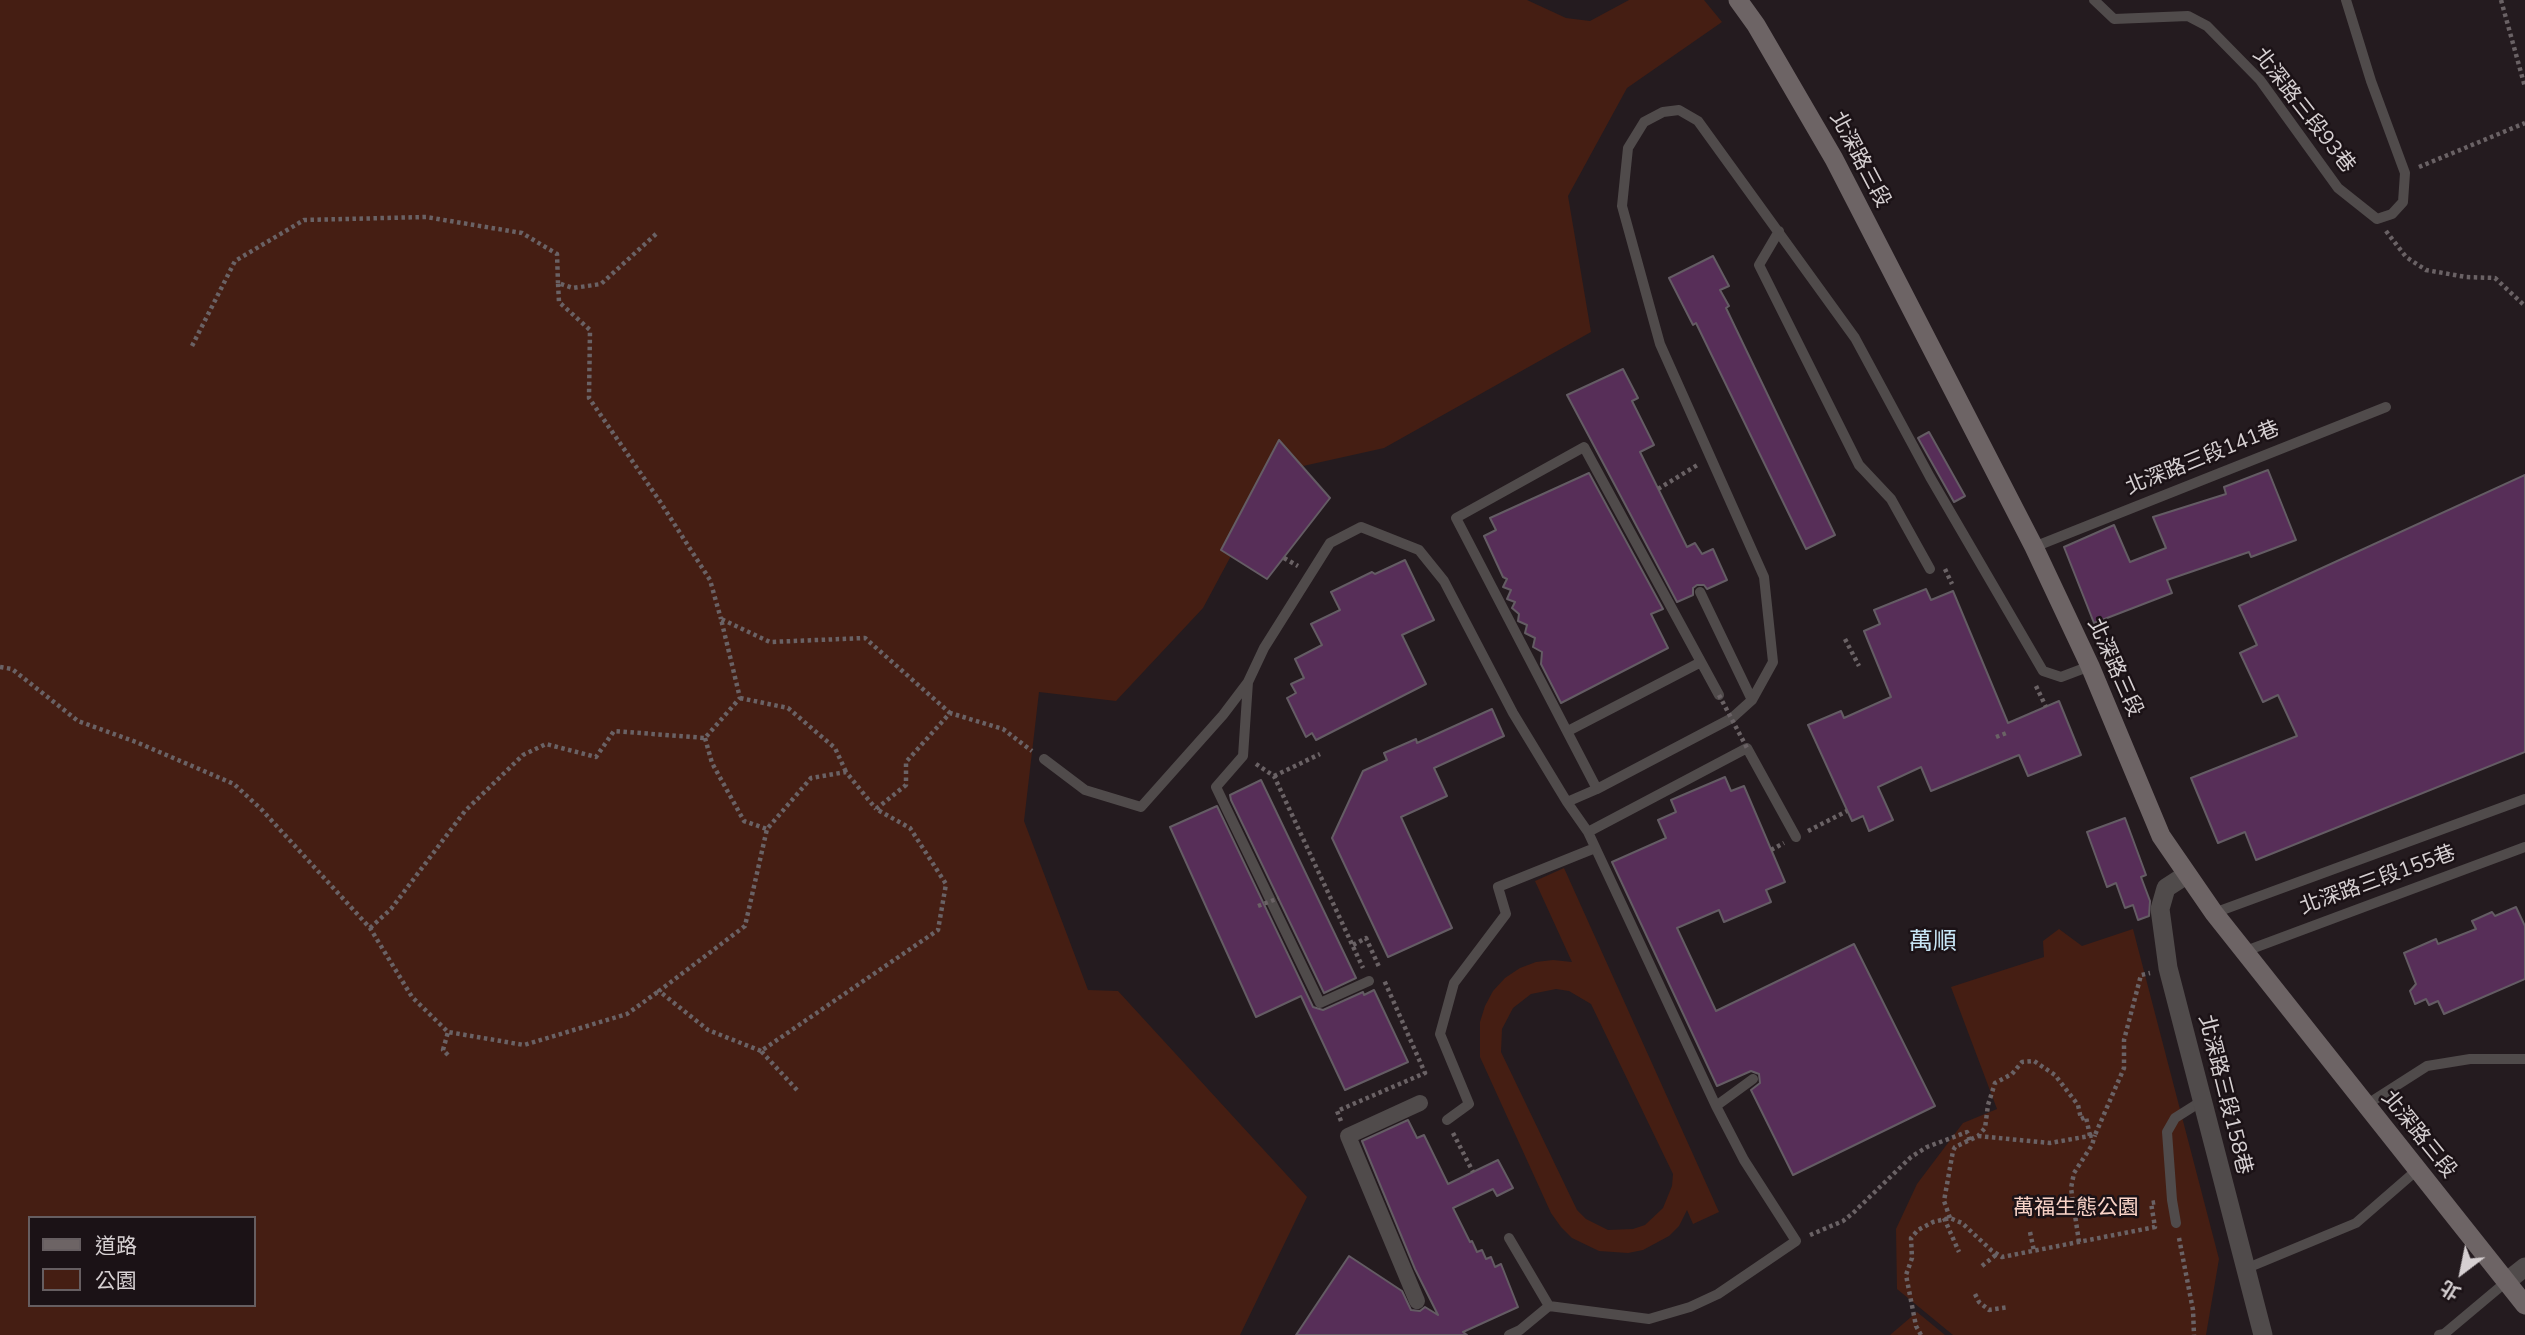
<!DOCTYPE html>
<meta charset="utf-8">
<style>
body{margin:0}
#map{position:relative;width:2525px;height:1335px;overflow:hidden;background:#241b1f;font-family:"Nunito Sans","Noto Sans TC",sans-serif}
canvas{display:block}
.legend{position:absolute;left:28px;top:1216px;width:228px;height:91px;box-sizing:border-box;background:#1b1216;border:2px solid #665e61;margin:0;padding:9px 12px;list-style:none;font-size:21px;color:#d6d0d2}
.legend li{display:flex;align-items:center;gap:14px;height:35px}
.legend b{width:35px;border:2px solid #665e61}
.north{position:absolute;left:2427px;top:1237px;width:70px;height:70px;-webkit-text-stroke:5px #1b1216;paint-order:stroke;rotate:212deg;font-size:19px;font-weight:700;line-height:28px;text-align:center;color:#d6d0d2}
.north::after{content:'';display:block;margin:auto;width:24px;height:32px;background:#d6d0d2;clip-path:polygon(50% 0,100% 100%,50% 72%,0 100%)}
</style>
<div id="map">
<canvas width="2525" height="1335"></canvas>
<ul class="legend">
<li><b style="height:9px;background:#6d6465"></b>道路</li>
<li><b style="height:19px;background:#451e13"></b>公園</li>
</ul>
<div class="north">北</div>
</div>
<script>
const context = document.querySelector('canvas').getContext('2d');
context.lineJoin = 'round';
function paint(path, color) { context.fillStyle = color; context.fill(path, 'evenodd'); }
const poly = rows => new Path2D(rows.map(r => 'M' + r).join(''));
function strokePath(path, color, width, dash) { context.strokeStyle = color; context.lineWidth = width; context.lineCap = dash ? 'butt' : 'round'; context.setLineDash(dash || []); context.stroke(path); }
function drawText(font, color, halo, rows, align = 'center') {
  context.font = font + ' "Nunito Sans","Noto Sans TC",sans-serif'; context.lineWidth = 5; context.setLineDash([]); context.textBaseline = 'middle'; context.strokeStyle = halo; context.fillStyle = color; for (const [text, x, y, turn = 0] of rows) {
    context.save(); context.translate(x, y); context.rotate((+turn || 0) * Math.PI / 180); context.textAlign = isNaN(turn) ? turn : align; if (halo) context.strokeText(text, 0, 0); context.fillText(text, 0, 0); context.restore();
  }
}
paint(poly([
 [0,0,1527,0,1566,18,1590,21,1629,0,1704,0,1722,22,1627,88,1568,196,1591,332,1384,448,1276,472,1203,608,1116,701,1039,692,1024,821,1088,990,1118,991,1307,1197,1240,1335,0,1335],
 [30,1218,254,1218,254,1305,30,1305],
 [1564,868,1719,1212,1693,1224,1687,1210,1679,1226,1669,1236,1643,1250,1628,1253,1599,1251,1572,1238,1561,1227,1551,1213,1480,1057,1480,1022,1485,1006,1493,991,1505,978,1520,968,1536,962,1553,960,1572,962,1535,881],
 [1556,989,1569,991,1591,1004,1673,1174,1672,1186,1663,1208,1645,1225,1633,1229,1608,1230,1586,1219,1577,1210,1501,1052,1502,1029,1513,1008,1531,994],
 [2059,929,2082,946,2133,929,2219,1259,2206,1335,1953,1335,1897,1289,1896,1229,1917,1184,1963,1123,1997,1109,1951,987,2044,957,2043,941],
 [1917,1312,1945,1335,1890,1335]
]), '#451e13');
const building = poly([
 [1713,256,1729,286,1720,290,1729,306,1726,308,1835,535,1806,549,1696,323,1693,325,1669,278,1713,256],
 [1623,369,1638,398,1632,401,1654,445,1640,452,1687,547,1695,543,1702,554,1713,549,1727,580,1707,589,1704,585,1697,585,1693,588,1693,595,1677,602,1567,395,1623,369],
 [1929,432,1965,496,1954,502,1918,438,1929,432],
 [1279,440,1330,498,1267,579,1221,550,1279,440],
 [2268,470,2296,540,2251,557,2249,552,2167,580,2172,593,2094,623,2064,547,2114,525,2130,562,2166,548,2153,517,2226,494,2224,487,2268,470],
 [1589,473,1663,609,1651,614,1668,648,1561,703,1541,664,1542,652,1533,647,1535,638,1525,633,1527,625,1518,621,1519,614,1512,608,1515,602,1507,599,1511,590,1503,587,1507,579,1503,577,1484,536,1496,530,1490,518,1589,473],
 [2525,475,2525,752,2256,860,2245,832,2218,843,2191,778,2297,736,2278,695,2263,702,2240,653,2257,645,2239,606,2525,475],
 [1405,560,1434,620,1402,635,1426,684,1316,740,1312,733,1306,737,1287,698,1296,693,1291,684,1304,678,1295,659,1322,645,1311,624,1340,610,1331,592,1372,572,1375,574,1405,560],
 [1926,589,1931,600,1953,591,2008,723,2059,701,2081,755,2028,776,2019,755,1931,791,1921,767,1878,787,1893,820,1869,831,1863,816,1852,821,1808,725,1841,711,1844,718,1891,697,1864,631,1880,624,1874,610,1926,589],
 [1492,709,1504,736,1434,768,1447,796,1401,817,1452,928,1388,957,1332,838,1363,771,1387,760,1384,753,1416,739,1417,743,1492,709],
 [1725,777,1731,791,1744,786,1785,882,1766,890,1771,902,1724,922,1719,910,1677,928,1716,1011,1854,944,1935,1106,1793,1175,1751,1090,1760,1083,1759,1074,1751,1071,1717,1086,1612,862,1666,838,1658,820,1676,812,1671,800,1725,777],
 [1261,780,1356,978,1324,993,1231,800,1230,795,1261,780],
 [1217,806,1313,1007,1323,1010,1363,992,1364,995,1374,990,1408,1062,1345,1090,1301,996,1256,1017,1170,827,1217,806],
 [2125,818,2146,875,2141,877,2150,901,2149,916,2138,920,2133,905,2125,908,2116,883,2107,887,2087,832,2125,818],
 [2516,907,2525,926,2525,979,2444,1014,2438,1001,2429,1005,2426,999,2415,1004,2410,991,2416,984,2404,953,2436,939,2438,944,2476,929,2472,921,2492,912,2495,916,2516,907],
 [1408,1120,1417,1138,1424,1135,1448,1184,1498,1160,1513,1188,1497,1196,1493,1189,1453,1208,1470,1242,1472,1241,1477,1252,1482,1250,1486,1259,1491,1257,1495,1267,1501,1264,1518,1307,1463,1332,1467,1335,1296,1335,1349,1256,1402,1291,1411,1310,1420,1311,1425,1307,1438,1315,1415,1269,1362,1141,1408,1120]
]);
paint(building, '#572e58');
strokePath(building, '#645c64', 2);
strokePath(poly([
 [2501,0,2525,87],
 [2419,167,2525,123],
 [2386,231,2406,257,2426,270,2466,277,2495,278,2525,306],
 [656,234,601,284,573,288,558,283,559,302,590,330,589,398,659,500,710,580,721,619],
 [192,346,235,261,304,220,426,217,522,233,557,254,558,283],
 [1658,489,1699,464],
 [1284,558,1298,566],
 [1945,569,1952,584],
 [1845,639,1859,666],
 [0,667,12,669,78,721,136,742,234,784,262,810,370,928,412,997,448,1032,524,1045,627,1014,659,991],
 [2036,686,2046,707],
 [740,698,788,708,835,748,846,772],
 [1996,737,2009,732],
 [705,738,712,763,744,821,767,829],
 [1256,764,1274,776,1363,968],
 [1274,776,1320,754],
 [1808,831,1847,811],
 [1771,850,1784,843],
 [370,928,391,909,465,811,523,755,546,744,596,757,614,731,705,738,740,698,721,619,770,642,865,638,950,713],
 [1353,945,1366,938,1380,969],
 [761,1051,708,1030,659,991,745,926,767,829,811,778,846,772,876,809],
 [448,1055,443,1050,448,1032],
 [797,1090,761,1051,938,930,946,884,910,828,876,809,906,785,906,762,950,713,1003,729,1032,751],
 [1341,1121,1337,1111,1425,1073,1384,980],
 [1453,1133,1473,1172],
 [1978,1136,2050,1143,2095,1135,2124,1068,2124,1040,2141,975,2150,973],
 [1944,1218,1959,1252],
 [1950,1218,1944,1201,1953,1151,1955,1147,1978,1136,1985,1128,1988,1105,1995,1083,2012,1074,2022,1062,2034,1061,2055,1075,2078,1105,2081,1119,2086,1117,2090,1136],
 [2030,1232,2034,1251],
 [1810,1235,1843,1221,1853,1213,1911,1157,1927,1147,1967,1132,1970,1141],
 [2179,1238,2193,1310,2194,1335],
 [2079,1242,2071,1188,2074,1173,2092,1145,2095,1135],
 [1982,1266,1997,1254],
 [1975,1294,1979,1302,1989,1310,2009,1307],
 [1921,1335,1916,1326,1906,1275,1912,1258,1911,1238,1918,1230,1933,1222,1950,1218,1962,1223,1991,1250,2002,1257,2155,1227,2151,1203,2157,1202]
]), '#6a6265', 4.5, [3.5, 3.5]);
strokePath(poly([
 [2094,0,2114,19,2188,16,2207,26,2260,80,2338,188,2377,219,2392,214,2403,202,2405,173,2371,81,2346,0],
 [1779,231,1759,265,1859,465,1891,499,1930,569],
 [2034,547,2386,407],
 [1700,592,1752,700],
 [1568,731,1701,662],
 [1044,759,1085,790,1141,807,1223,715,1248,682],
 [1597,789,1456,518,1584,447,1719,695],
 [1588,832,1747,748,1796,837],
 [2214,913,2525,799],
 [2243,952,2525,847],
 [1369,981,1320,1003,1216,787,1243,756,1248,682,1264,648,1330,543,1361,527,1419,550,1444,581,1513,713,1567,802,1597,789,1732,718,1752,700,1773,662,1764,577,1660,344,1622,206,1628,148,1644,122,1663,112,1679,110,1698,121,1855,338,1930,477,2043,671,2061,677,2090,666],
 [2366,1105,2427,1066,2470,1059,2525,1059],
 [1716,1106,1753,1079],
 [1447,1120,1469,1104,1440,1034,1454,983,1506,914,1498,887,1595,848],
 [2176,1223,2172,1200,2167,1132,2175,1118,2202,1101],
 [1509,1238,1549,1306],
 [2245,1269,2356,1223,2417,1170],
 [1509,1335,1520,1330,1549,1306,1649,1319,1690,1307,1718,1294,1796,1241,1744,1160,1716,1106,1588,832,1567,802],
 [2439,1335,2444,1334,2506,1282]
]), '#504b4b', 10);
strokePath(poly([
 [1417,1301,1348,1136,1420,1103]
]), '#504b4b', 16);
strokePath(poly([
 [2186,875,2166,888,2160,909,2168,968,2263,1335],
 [2506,1282,2525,1267]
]), '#504b4b', 19);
strokePath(poly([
 [1738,0,1756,25,1834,159,2034,547,2090,666,2161,836,2214,913,2525,1305]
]), '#6d6465', 19);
strokePath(poly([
 [1719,695,1747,748],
 [1258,906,1279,898]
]), '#6a6265', 4.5, [3.5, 3.5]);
drawText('21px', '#d6d0d2', '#1b1216', [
 ["北深路三段93巷",2303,111,52],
 ["北深路三段",1859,160,62],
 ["北深路三段141巷",2203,459,-22],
 ["北深路三段",2114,668,66],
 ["北深路三段155巷",2378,881,-20],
 ["北深路三段158巷",2224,1095,76],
 ["北深路三段",2418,1135,51]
]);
drawText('21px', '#fad4c8', '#1b1216', [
 ["萬福生態公園",2076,1209]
]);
drawText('24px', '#c8e7f7', '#1b1216', [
 ["萬順",1933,943]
]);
</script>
